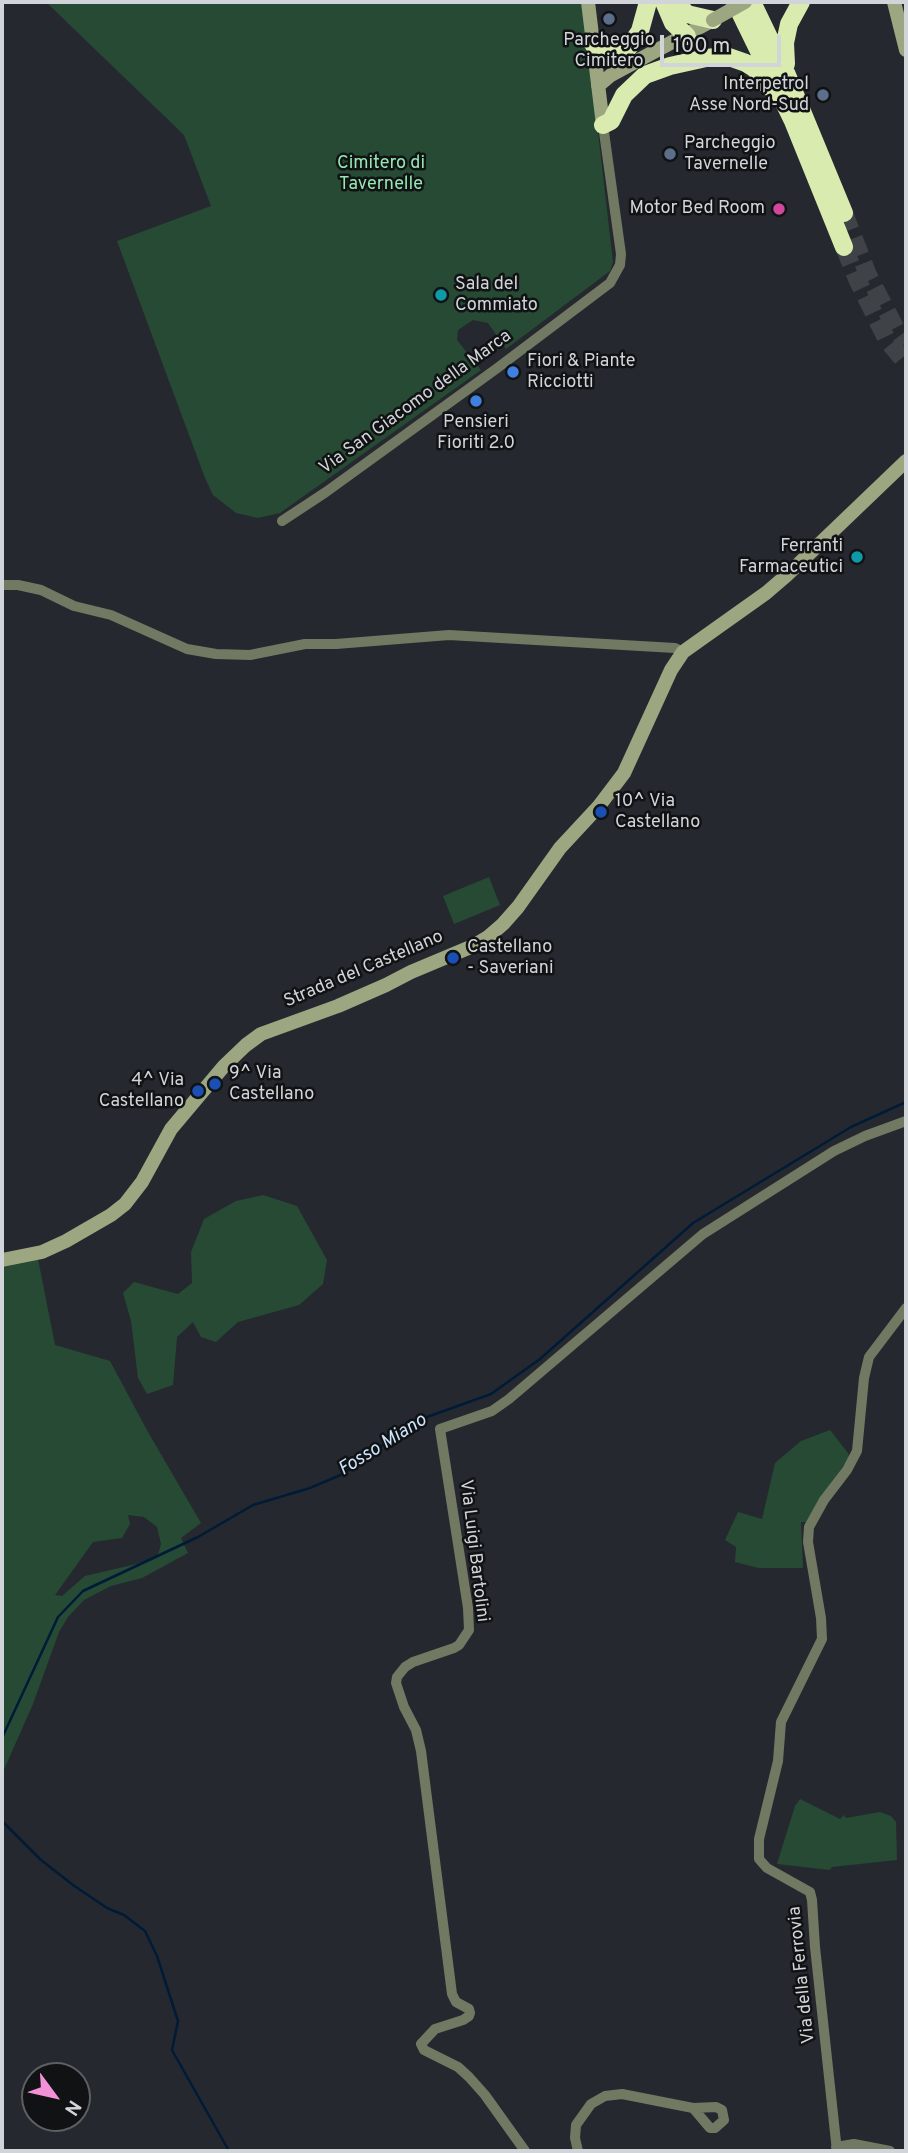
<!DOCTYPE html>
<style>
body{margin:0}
#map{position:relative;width:908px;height:2153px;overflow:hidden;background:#25292f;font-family:Overpass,sans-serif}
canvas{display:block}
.frame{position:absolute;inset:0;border:4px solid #d1d4d8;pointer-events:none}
.north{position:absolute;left:21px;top:2062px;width:70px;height:70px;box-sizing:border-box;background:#101214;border:2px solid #5d6062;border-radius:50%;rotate:123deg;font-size:19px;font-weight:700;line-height:28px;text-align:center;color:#d1d4d8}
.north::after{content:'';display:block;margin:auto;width:24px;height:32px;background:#f291d6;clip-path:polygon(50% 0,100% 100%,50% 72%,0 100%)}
.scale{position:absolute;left:660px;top:35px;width:121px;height:32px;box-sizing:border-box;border:4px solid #d1d4d8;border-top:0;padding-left:9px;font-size:21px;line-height:24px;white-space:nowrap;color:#d1d4d8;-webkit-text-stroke:5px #101214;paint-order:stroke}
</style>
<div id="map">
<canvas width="908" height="2153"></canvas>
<div class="frame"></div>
<div class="north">N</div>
<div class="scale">100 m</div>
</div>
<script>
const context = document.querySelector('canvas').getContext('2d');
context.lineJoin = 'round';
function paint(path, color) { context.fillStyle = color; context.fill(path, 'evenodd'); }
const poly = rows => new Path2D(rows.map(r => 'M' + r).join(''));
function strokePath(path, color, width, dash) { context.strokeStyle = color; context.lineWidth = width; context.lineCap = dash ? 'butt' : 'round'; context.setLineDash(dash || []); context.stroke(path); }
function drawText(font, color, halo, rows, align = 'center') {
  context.font = font + ' Overpass,sans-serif'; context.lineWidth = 5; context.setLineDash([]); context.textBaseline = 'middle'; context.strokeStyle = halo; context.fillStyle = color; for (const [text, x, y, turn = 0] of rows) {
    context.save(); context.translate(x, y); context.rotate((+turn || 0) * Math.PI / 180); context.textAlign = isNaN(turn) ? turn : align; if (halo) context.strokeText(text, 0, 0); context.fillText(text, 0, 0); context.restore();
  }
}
paint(poly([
 [46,2,583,2,613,262,610,271,506,349,488,323,473,320,458,330,457,340,481,370,280,513,258,518,236,513,213,495,205,478,117,241,211,206,184,135],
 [489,877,500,905,454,924,443,896],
 [263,1195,297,1206,327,1260,323,1284,299,1305,238,1322,216,1342,201,1337,193,1322,177,1337,173,1385,147,1394,138,1378,131,1321,123,1293,134,1282,178,1294,192,1283,191,1252,204,1219,236,1201],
 [38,1259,55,1345,110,1361,148,1432,201,1523,181,1538,188,1553,142,1578,111,1586,84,1600,68,1617,59,1632,33,1704,2,1774,2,1264],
 [128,1515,144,1517,157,1527,161,1544,158,1555,145,1562,85,1576,62,1596,55,1595,93,1542,122,1538,130,1524],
 [830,1430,848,1453,849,1457,806,1522,801,1522,803,1568,759,1568,735,1562,736,1547,725,1540,738,1512,762,1519,775,1463,801,1441],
 [800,1799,840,1819,844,1815,846,1818,880,1812,891,1816,896,1822,897,1860,832,1867,830,1870,777,1864,795,1806]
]), '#264a33');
strokePath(poly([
 [2,1738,58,1617,83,1591,198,1537,253,1505,310,1488,343,1474,416,1421,491,1394,540,1359,693,1223,851,1127,906,1102],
 [2,1821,41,1860,73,1885,107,1908,124,1915,145,1931,157,1956,178,2021,172,2050,229,2151]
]), '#001b37', 2.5);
strokePath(poly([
 [844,213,868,275,897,331,906,343],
 [844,247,858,281,887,340,906,363]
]), '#3f4348', 18, [18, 9]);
strokePath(poly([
 [282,521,326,492,496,369,610,283,620,265,621,254,603,125],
 [2,585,18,585,41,590,74,606,111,615,187,649,216,654,250,655,305,644,336,644,449,635,675,648,683,652],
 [836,2147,854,2144,890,2151],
 [525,2151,485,2095,469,2077,458,2067,424,2050,421,2044,435,2029,463,2020,469,2016,470,2013,469,2009,456,2002,452,1994,421,1751,416,1730,404,1707,396,1683,397,1677,405,1667,413,1662,454,1648,459,1645,469,1630,468,1608,440,1429,492,1411,509,1399,703,1234,834,1151,865,1136,906,1121],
 [578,2151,575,2138,576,2125,591,2104,605,2096,622,2094,693,2108,716,2107,722,2110,724,2120,715,2128,710,2128,693,2108],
 [837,2151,815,1947,812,1900,810,1892,767,1868,759,1859,759,1839,778,1761,781,1722,822,1639,821,1618,808,1542,809,1527,824,1500,847,1470,857,1451,864,1378,869,1357,906,1308]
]), '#727962', 10);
strokePath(poly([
 [588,2,603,125],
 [894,2,906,50],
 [598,86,611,75,713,20],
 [2,1260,42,1252,66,1241,111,1215,125,1204,142,1182,171,1129,224,1066,246,1045,261,1034,338,1006,386,985,411,972,473,946,488,937,503,924,518,907,560,848,599,806,624,773,671,670,683,652,766,593,787,575,906,461]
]), '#9ca781', 14);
strokePath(poly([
 [664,2,673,23,687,36],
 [676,2,687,14,713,20],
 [735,2,793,121,844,247],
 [752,2,787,75,844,213],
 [593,44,609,51,621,51,629,47,640,31,648,2],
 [786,64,785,43,789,24,801,2],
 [603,125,611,121,624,95,645,75,670,66,706,58,726,56,746,63,754,68,769,87]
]), '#d9ebaf', 18);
strokePath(poly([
 [713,20,745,2]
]), '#9ca781', 14);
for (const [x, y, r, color] of [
 [609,19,7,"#5c6f8a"],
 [823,95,7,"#5c6f8a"],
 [670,154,7,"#5c6f8a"],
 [779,209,7,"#d1479c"],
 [441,295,7,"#0f9aa8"],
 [513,372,7,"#3f7fe0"],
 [476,401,7,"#3f7fe0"],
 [857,557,7,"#0f9aa8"],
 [601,812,7,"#1a4fb4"],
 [453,958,7,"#1a4fb4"],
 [215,1084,7,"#1a4fb4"],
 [198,1091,7,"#1a4fb4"]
]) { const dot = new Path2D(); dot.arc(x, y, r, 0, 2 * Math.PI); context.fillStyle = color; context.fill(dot); strokePath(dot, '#101214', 2.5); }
drawText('18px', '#d1d4d8', '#101214', [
 ["Parcheggio",609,41,"center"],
 ["Cimitero",609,62,"center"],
 ["Interpetrol",809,85,"right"],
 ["Asse Nord-Sud",809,106,"right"],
 ["Parcheggio",684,144],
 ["Tavernelle",684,165],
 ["Motor Bed Room",765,209,"right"],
 ["Sala del",455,285],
 ["Commiato",455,306],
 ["Fiori & Piante",527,362],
 ["Ricciotti",527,383],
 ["Pensieri",476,423,"center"],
 ["Fioriti 2.0",476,444,"center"],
 ["Ferranti",843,547,"right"],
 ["Farmaceutici",843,568,"right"],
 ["10^ Via",615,802],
 ["Castellano",615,823],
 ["Castellano",467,948],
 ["- Saveriani",467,969],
 ["9^ Via",229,1074],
 ["Castellano",229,1095],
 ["4^ Via",184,1081,"right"],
 ["Castellano",184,1102,"right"]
], 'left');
drawText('18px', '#96e8b1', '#101214', [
 ["Cimitero di",381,164],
 ["Tavernelle",381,185]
]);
drawText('18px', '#d1d4d8', '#101214', [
 ["Via San Giacomo della Marca",416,403,-36],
 ["Strada del Castellano",364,970,-23],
 ["Via Luigi Bartolini",473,1551,83],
 ["Via della Ferrovia",803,1975,-96]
]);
drawText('italic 19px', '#cce4fe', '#101214', [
 ["Fosso Miano",383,1446,-32]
]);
</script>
